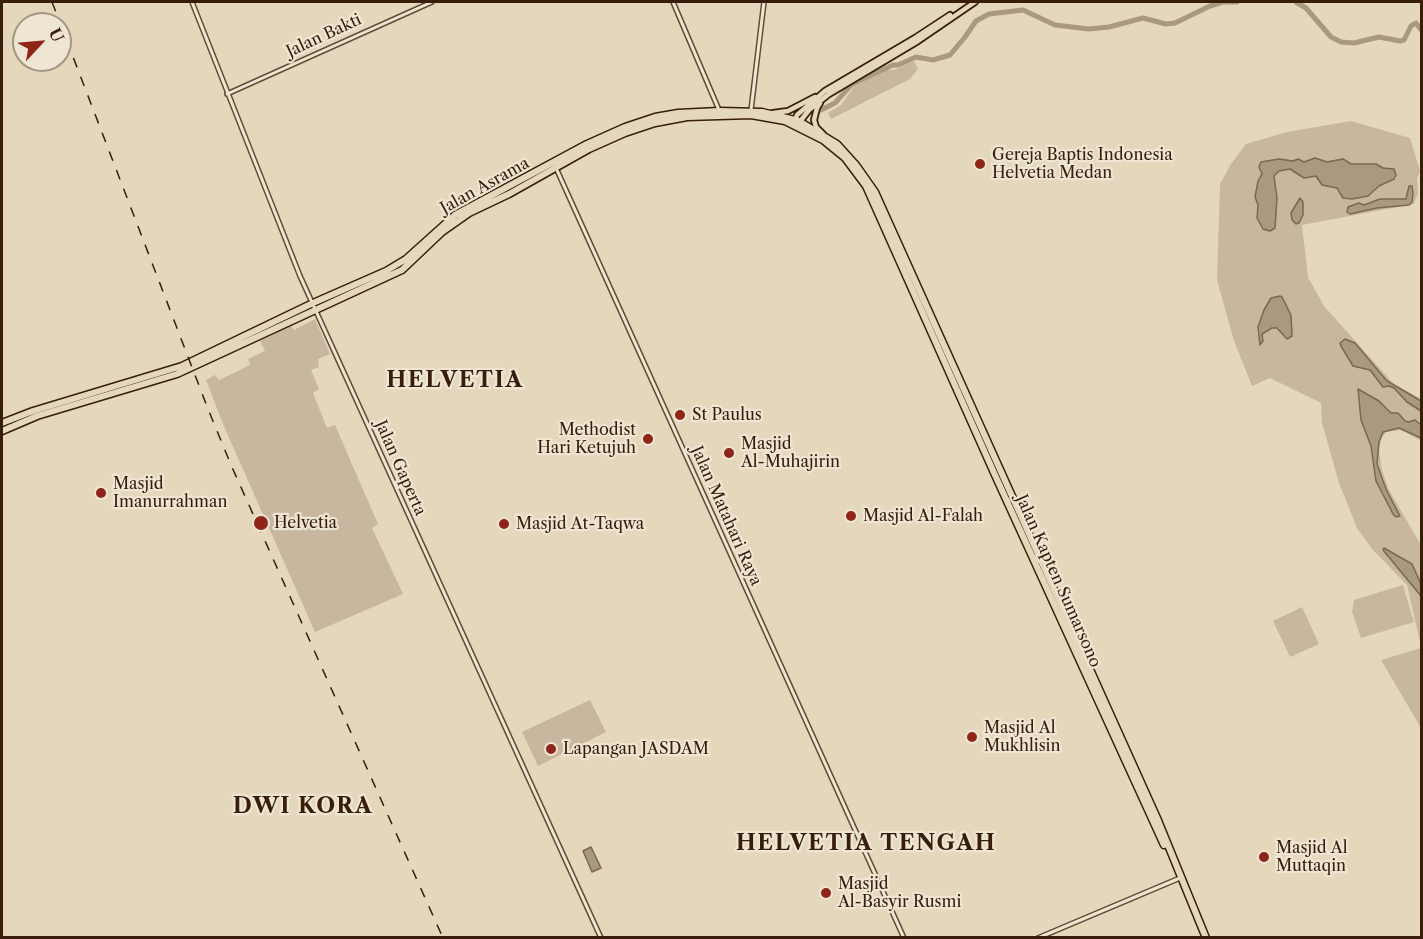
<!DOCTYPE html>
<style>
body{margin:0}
#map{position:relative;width:1423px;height:939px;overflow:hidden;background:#e5d7bc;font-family:"Libre Caslon Text",serif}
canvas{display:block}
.frame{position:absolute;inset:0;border:3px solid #381d0a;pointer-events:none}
.north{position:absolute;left:12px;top:12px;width:60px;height:60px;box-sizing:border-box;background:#eee5d3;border:2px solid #a59583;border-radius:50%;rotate:64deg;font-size:16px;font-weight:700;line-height:24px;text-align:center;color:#381d0a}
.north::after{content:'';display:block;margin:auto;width:21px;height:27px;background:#8f2418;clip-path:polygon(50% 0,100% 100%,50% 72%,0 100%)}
</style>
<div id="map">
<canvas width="1423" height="939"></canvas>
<div class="frame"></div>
<div class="north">U</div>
</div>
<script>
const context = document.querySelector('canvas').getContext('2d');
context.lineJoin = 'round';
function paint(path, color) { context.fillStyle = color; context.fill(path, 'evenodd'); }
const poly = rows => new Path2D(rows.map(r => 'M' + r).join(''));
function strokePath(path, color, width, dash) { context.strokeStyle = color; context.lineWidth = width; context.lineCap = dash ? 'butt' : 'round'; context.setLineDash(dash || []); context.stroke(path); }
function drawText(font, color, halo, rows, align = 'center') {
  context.font = font + ' "Libre Caslon Text",serif'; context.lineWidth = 4.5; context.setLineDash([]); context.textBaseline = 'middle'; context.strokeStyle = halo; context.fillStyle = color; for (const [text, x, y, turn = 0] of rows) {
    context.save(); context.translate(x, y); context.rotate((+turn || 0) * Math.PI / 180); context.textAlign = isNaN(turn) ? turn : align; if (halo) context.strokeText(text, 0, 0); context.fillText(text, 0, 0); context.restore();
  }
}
paint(poly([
 [914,61,918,69,910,79,831,119,828,113,841,105,855,85,887,70,894,70],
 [1351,121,1410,138,1420,171,1417,179,1418,193,1414,204,1302,225,1308,277,1324,306,1393,383,1421,399,1421,441,1401,430,1386,432,1381,439,1379,451,1382,470,1389,490,1421,545,1421,646,1407,585,1373,550,1357,528,1339,483,1322,423,1321,403,1270,378,1252,386,1234,341,1217,280,1220,184,1231,164,1246,144,1287,132],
 [315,319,330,354,318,359,319,367,311,370,319,389,313,393,327,428,335,425,378,524,372,528,403,594,315,632,223,424,206,380,215,375,219,380,250,365,248,359,265,351,260,341,291,326,294,330],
 [1403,585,1414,622,1361,638,1352,612,1354,600],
 [1302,607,1319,644,1290,657,1273,621],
 [1421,648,1422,648,1421,728,1381,660],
 [590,700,606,732,538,766,522,732]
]), '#c8b79e');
const water = poly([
 [1315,158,1327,162,1343,159,1351,164,1376,164,1383,168,1394,169,1396,175,1394,179,1379,186,1368,196,1352,199,1343,198,1337,188,1322,185,1316,176,1304,178,1290,169,1279,171,1274,176,1277,198,1275,228,1270,231,1263,229,1257,218,1258,205,1255,197,1258,181,1262,174,1259,167,1261,162,1279,159,1293,161,1298,159,1304,162,1315,158],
 [1409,186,1412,186,1413,193,1412,202,1409,205,1377,208,1350,214,1347,212,1348,207,1359,203,1364,205,1380,199,1406,199,1409,186],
 [1300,198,1303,202,1303,215,1299,223,1296,224,1292,220,1291,213,1300,198],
 [1280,296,1282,297,1291,315,1292,336,1287,339,1277,328,1272,328,1262,334,1263,341,1260,345,1258,327,1264,310,1271,298,1280,296],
 [1345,339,1355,343,1387,381,1421,401,1421,411,1407,402,1394,388,1389,386,1383,387,1370,370,1353,366,1341,346,1340,343,1345,339],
 [1358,389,1379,401,1391,413,1398,413,1405,421,1409,422,1415,420,1421,425,1421,438,1399,428,1383,432,1379,442,1377,464,1386,489,1400,516,1396,517,1393,514,1376,481,1371,446,1361,420,1358,389],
 [1384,548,1412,564,1421,584,1421,596,1383,550,1384,548],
 [591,847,601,868,592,872,583,851,591,847]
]);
paint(water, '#aa987f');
strokePath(water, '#7c6750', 1.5);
strokePath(poly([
 [1296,2,1306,8,1331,37,1341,42,1354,43,1379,37,1400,41,1404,40,1411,26,1416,23,1422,31],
 [821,110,835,103,852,84,893,65,898,65,916,57,933,60,950,55,965,37,976,21,989,14,1023,10,1055,25,1089,29,1109,27,1143,18,1166,24,1175,23,1210,6,1223,2,1237,2]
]), '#aa987f', 5);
const minor = poly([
 [192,2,300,276,601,938],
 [673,2,719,110],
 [227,94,432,2],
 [751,110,764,2],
 [556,168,904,938],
 [1038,938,1180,878]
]);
const major = poly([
 [820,103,817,108,814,120,816,127,823,134],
 [773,113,788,111,815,97],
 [795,121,797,115,825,91,915,38,950,15],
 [798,124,809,110,829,94,918,41,975,2]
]);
const highway = poly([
 [2,423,33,411,182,366,313,303,386,271,406,259,455,215,587,144,625,127,655,117,678,113,719,111,762,112,799,121,837,144,856,165,875,192,1157,818,1206,938],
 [2,431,37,416,177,374,389,276,402,270,442,232,469,213,509,194,589,149,625,133,655,123,687,117,751,115,785,121,823,140,845,158,866,186,995,475,1164,845]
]);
strokePath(minor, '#634c36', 6);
strokePath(major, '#381d0a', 8);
strokePath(highway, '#381d0a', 9);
strokePath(minor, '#eee5d3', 3);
strokePath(major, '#e5d7bc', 4.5);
strokePath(highway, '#e5d7bc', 6);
strokePath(poly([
 [52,2,208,409,231,465,443,938]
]), '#381d0a', 1.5, [10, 10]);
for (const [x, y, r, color] of [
 [980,164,6,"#8f2418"],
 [680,415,6,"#8f2418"],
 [648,439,6,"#8f2418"],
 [729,453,6,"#8f2418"],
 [101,493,6,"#8f2418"],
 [851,516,6,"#8f2418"],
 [261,523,8,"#8f2418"],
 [504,524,6,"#8f2418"],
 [972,737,6,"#8f2418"],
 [551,749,6,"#8f2418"],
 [1264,857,6,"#8f2418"],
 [826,893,6,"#8f2418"]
]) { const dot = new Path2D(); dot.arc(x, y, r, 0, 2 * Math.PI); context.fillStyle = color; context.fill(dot); strokePath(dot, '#eee5d3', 2); }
drawText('16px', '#381d0a', '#eee5d3', [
 ["Jalan Bakti",324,36,-25],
 ["Jalan Asrama",485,186,-29],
 ["Jalan Gaperta",400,468,66],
 ["Jalan Matahari Raya",726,516,66],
 ["Jalan Kapten Sumarsono",1058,581,66]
]);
drawText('16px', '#381d0a', '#eee5d3', [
 ["Gereja Baptis Indonesia",992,155],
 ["Helvetia Medan",992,173],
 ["St Paulus",692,415],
 ["Methodist",636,430,"right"],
 ["Hari Ketujuh",636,448,"right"],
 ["Masjid",741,444],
 ["Al-Muhajirin",741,462],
 ["Masjid",113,484],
 ["Imanurrahman",113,502],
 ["Masjid Al-Falah",863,516],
 ["Helvetia",274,523],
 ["Masjid At-Taqwa",516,524],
 ["Masjid Al",984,728],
 ["Mukhlisin",984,746],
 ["Lapangan JASDAM",563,749],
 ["Masjid Al",1276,848],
 ["Muttaqin",1276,866],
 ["Masjid",838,884],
 ["Al-Basyir Rusmi",838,902]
], 'left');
context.letterSpacing = '1.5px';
drawText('bold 22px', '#381d0a', '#eee5d3', [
 ["HELVETIA",455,381],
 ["DWI KORA",303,807],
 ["HELVETIA TENGAH",866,844]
]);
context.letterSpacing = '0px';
</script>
